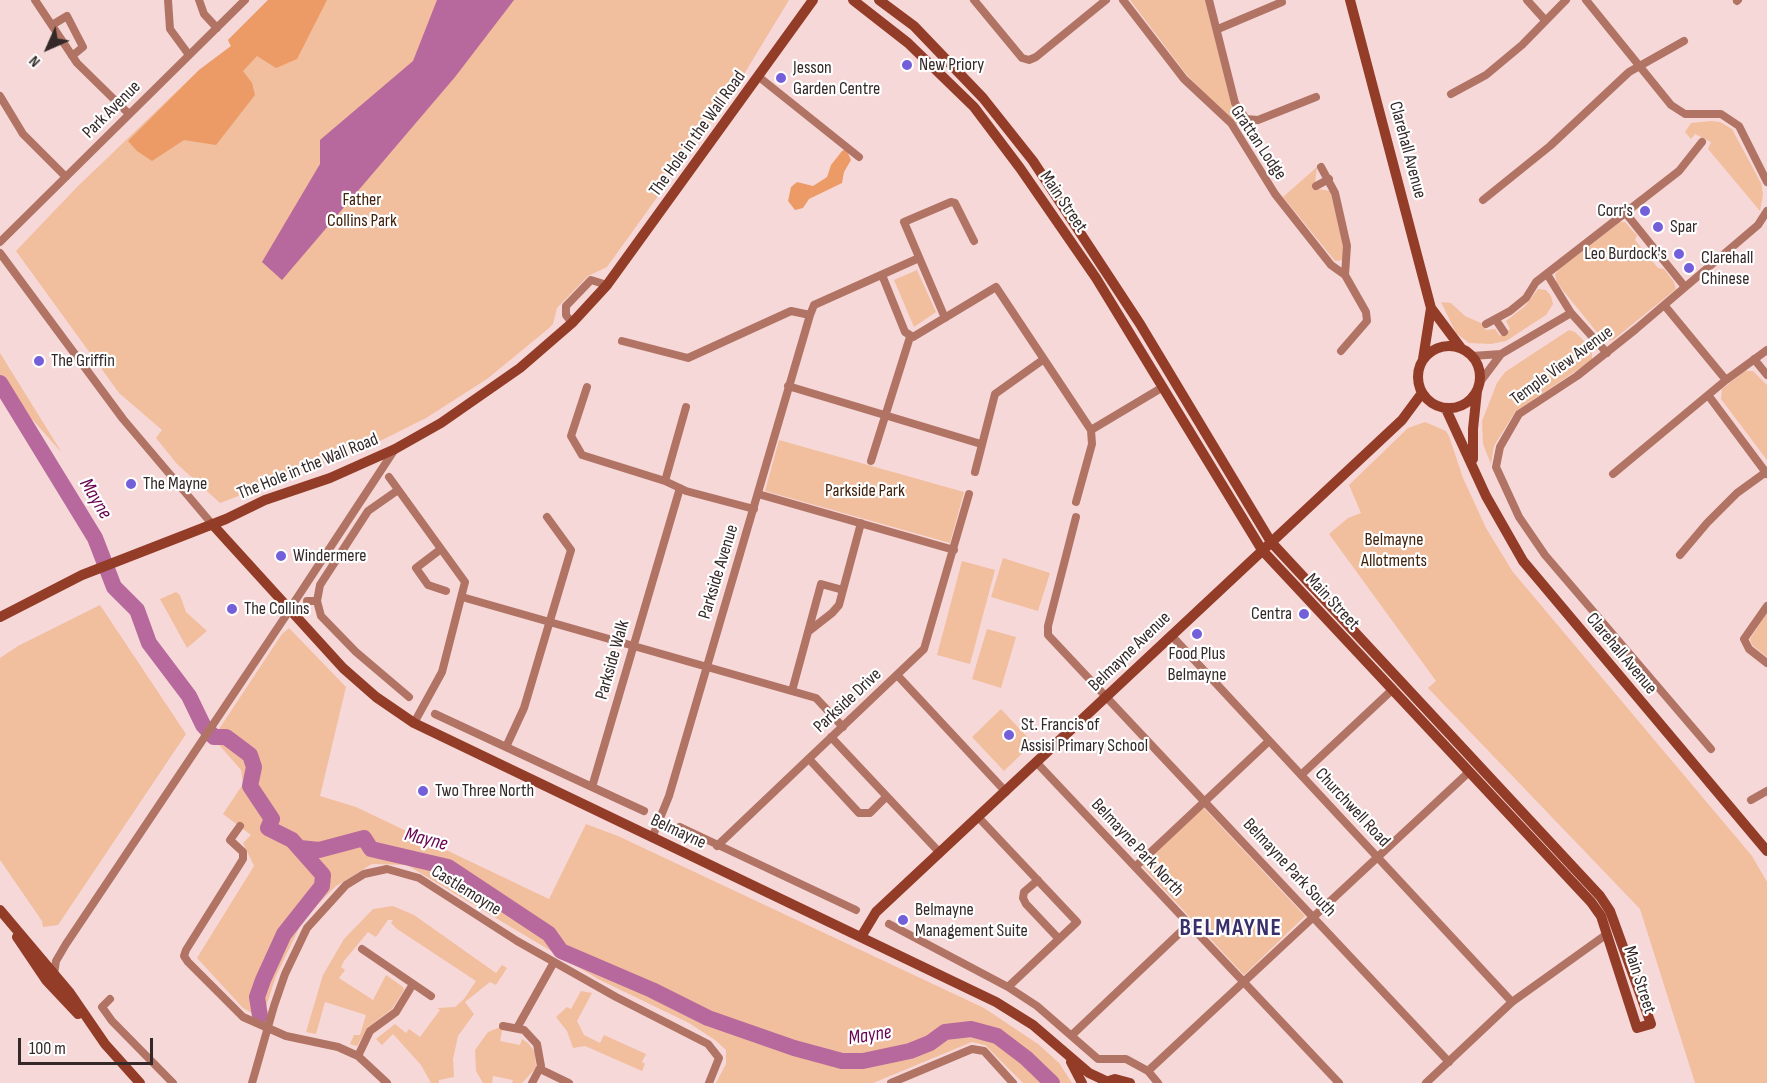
<!DOCTYPE html>
<style>
body{margin:0}
#map{position:relative;width:1767px;height:1083px;overflow:hidden;background:#f7d8d9;font-family:"Sofia Sans Condensed",sans-serif}
canvas{display:block}
.north{position:absolute;left:18px;top:18px;width:60px;height:60px;-webkit-text-stroke:4px #fff;paint-order:stroke;rotate:225deg;font-size:16px;font-weight:700;line-height:24px;text-align:center;color:#342828}
.north::after{content:'';display:block;margin:auto;width:21px;height:27px;background:#342828;clip-path:polygon(50% 0,100% 100%,50% 72%,0 100%)}
.scale{position:absolute;left:18px;top:1038px;width:135px;height:27px;box-sizing:border-box;border:3px solid #342828;border-top:0;padding-left:8px;font-size:18px;line-height:21px;white-space:nowrap;color:#342828;-webkit-text-stroke:4px #fff;paint-order:stroke}
</style>
<div id="map">
<canvas width="1767" height="1083"></canvas>
<div class="north">N</div>
<div class="scale">100 m</div>
</div>
<script>
const context = document.querySelector('canvas').getContext('2d');
context.lineJoin = 'round';
function paint(path, color) { context.fillStyle = color; context.fill(path, 'evenodd'); }
const poly = rows => new Path2D(rows.map(r => 'M' + r).join(''));
function strokePath(path, color, width, dash) { context.strokeStyle = color; context.lineWidth = width; context.lineCap = dash ? 'butt' : 'round'; context.setLineDash(dash || []); context.stroke(path); }
function drawText(font, color, halo, rows, align = 'center') {
  context.font = font + ' "Sofia Sans Condensed",sans-serif'; context.lineWidth = 4.5; context.setLineDash([]); context.textBaseline = 'middle'; context.strokeStyle = halo; context.fillStyle = color; for (const [text, x, y, turn = 0] of rows) {
    context.save(); context.translate(x, y); context.rotate((+turn || 0) * Math.PI / 180); context.textAlign = isNaN(turn) ? turn : align; if (halo) context.strokeText(text, 0, 0); context.fillText(text, 0, 0); context.restore();
  }
}
paint(poly([
 [268,0,789,0,735,89,607,267,588,276,557,308,553,324,548,329,487,379,426,418,372,445,220,503,177,464,156,438,162,430,119,393,16,251,77,187,199,70,231,46,228,40],
 [1130,0,1205,0,1231,103,1238,115,1254,123,1242,127,1232,122,1186,74],
 [1711,121,1720,122,1732,129,1761,183,1763,194,1760,211,1708,149,1711,142,1695,134,1691,139,1685,132,1691,123],
 [1317,167,1315,183,1319,189,1330,191,1343,243,1344,260,1335,261,1283,197],
 [1620,222,1625,222,1631,229,1637,235,1635,240,1658,268,1664,269,1674,282,1676,289,1613,340,1604,341,1557,283,1555,274,1562,266],
 [917,270,936,312,914,327,894,280],
 [1538,289,1546,290,1551,296,1553,304,1546,315,1506,341,1491,344,1469,343,1456,333,1441,302,1451,303,1465,316,1481,323,1486,330,1495,329,1500,336,1510,329,1506,321,1525,306],
 [1569,330,1575,332,1583,340,1592,353,1592,360,1515,412,1494,446,1491,464,1483,444,1482,421,1497,383,1505,372],
 [0,353,62,453,31,418,0,375],
 [1745,371,1753,371,1767,385,1767,460,1721,399,1722,389],
 [1425,422,1446,431,1449,436,1463,478,1486,528,1513,572,1752,856,1767,882,1767,1083,1695,1083,1640,909,1428,688,1436,681,1329,534,1348,518,1361,513,1349,485,1408,428],
 [779,440,964,492,950,543,765,491],
 [1003,558,1050,573,1038,611,991,597],
 [962,561,995,570,970,664,937,655],
 [176,592,180,595,186,612,207,631,187,648,160,599],
 [100,605,186,734,58,925,43,927,42,921,0,860,0,658,18,646],
 [1767,612,1767,657,1752,645,1750,639],
 [289,628,346,687,320,796,356,807,549,899,586,824,618,836,984,1008,1038,1044,1059,1063,1072,1083,1023,1083,985,1045,972,1042,873,1083,716,1083,726,1064,726,1050,715,1040,689,1023,598,979,407,865,372,864,336,886,304,918,276,976,262,1019,243,1008,197,958,254,866,243,843,251,835,223,814,243,784,241,770,213,738,282,634],
 [987,629,1016,637,1001,688,972,679],
 [1001,709,1033,743,1004,771,972,737],
 [1202,806,1305,916,1244,975,1142,866],
 [393,906,414,915,496,973,502,965,507,968,496,985,490,982,465,1002,474,1014,458,1036,453,1059,454,1077,439,1080,439,1083,431,1083,421,1065,393,1034,382,1045,376,1039,395,1024,406,1033,409,1029,420,1037,440,1010,437,1008,455,1007,464,999,476,981,397,929,391,923,393,920,388,920,376,937,368,932,344,961,341,967,345,970,339,978,373,1000,386,975,403,987,404,990,392,1009,368,1027,357,1046,350,1044,354,1035,360,1035,366,1015,325,1002,316,1034,306,1032,323,975,344,939,373,909],
 [581,991,592,993,577,1021,584,1035,600,1043,604,1035,646,1054,642,1062,645,1064,642,1071,585,1046,573,1048,567,1031,556,1017,567,1007,571,1009],
 [503,1026,500,1041,520,1045,522,1039,528,1043,535,1052,536,1068,522,1083,512,1083,513,1080,493,1076,492,1083,483,1083,476,1071,475,1050,488,1032]
]), '#f1be9e');
paint(poly([
 [268,0,327,0,297,59,276,68,257,56,243,71,252,83,255,95,216,145,184,140,152,161,137,151,128,141,199,70,231,46,228,40],
 [846,149,851,160,844,172,842,183,809,199,803,208,795,210,788,201,791,187,797,182,813,186,827,177,831,165,842,151]
]), '#ed9b66');
paint(poly([
 [437,0,514,0,455,77,282,280,262,262,320,164,320,140,413,61]
]), '#b7689d');
strokePath(poly([
 [0,383,95,538,114,587,137,610,149,643,189,696,203,725,214,737,226,737,250,755,254,767,250,786,272,819,268,828,292,840,323,875,322,886,284,934,263,980,257,997,260,1016],
 [300,848,319,850,364,838,371,849,448,867,549,934,561,951,652,990,708,1018,794,1048,842,1061,863,1061,910,1051,930,1043,945,1032,971,1029,997,1036,1026,1058,1052,1083]
]), '#b7689d', 16);
strokePath(poly([
 [35,0,77,63,129,114],
 [168,0,170,29,189,55],
 [199,0,204,14,217,28],
 [974,0,1022,58,1029,60,1036,57,1106,0],
 [1123,0,1184,79,1231,123,1275,194,1331,265,1345,275,1366,312,1367,321,1341,351],
 [1209,0,1235,103,1246,119,1258,120,1316,97],
 [1527,0,1545,20],
 [1586,0,1671,105,1685,114,1721,114,1739,126,1767,182],
 [1737,1,1738,0],
 [52,25,67,16,83,47,72,56],
 [1218,29,1282,2],
 [759,77,859,157],
 [1451,94,1486,75,1522,45,1566,0],
 [0,96,23,134,66,177],
 [1321,167,1335,193,1347,246,1345,275],
 [1316,186,1329,179],
 [1483,200,1550,146,1629,72,1684,41],
 [1624,211,1685,287],
 [0,242,245,0],
 [0,253,123,419,212,524],
 [1547,274,1571,313,1607,353],
 [882,275,905,332,913,337,996,287,1091,430],
 [1665,306,1726,380],
 [945,318,904,222,951,202,955,203,974,241],
 [1496,320,1504,332],
 [572,323,566,315,566,306,591,280,607,285],
 [1486,324,1510,311,1526,298,1536,282,1679,171,1702,142],
 [622,341,688,358,791,311,810,315],
 [1472,356,1501,354],
 [1754,359,1767,375],
 [1480,382,1501,354,1571,313],
 [788,386,981,444],
 [587,387,571,436,582,455,665,481,686,491,754,509],
 [1708,395,1767,474],
 [871,461,910,337],
 [975,472,995,394,1044,359],
 [1613,474,1726,380,1767,350],
 [389,477,465,582,442,672,414,723],
 [665,481,686,407],
 [398,490,368,511,320,585,317,601,321,616,356,652,409,697],
 [758,494,954,550],
 [1076,502,1092,444,1091,430,1163,387],
 [1076,517,1048,626,1048,635,1449,1062],
 [441,549,416,568,428,585,446,591],
 [1680,555,1707,523,1737,493,1766,472],
 [462,597,816,698,843,727],
 [295,601,395,449],
 [307,601,317,601],
 [1767,606,1744,639,1749,649,1767,663],
 [809,631,832,613,839,605,843,590],
 [1171,635,1512,1002],
 [898,676,1006,792],
 [792,691,821,584,843,590,861,523],
 [435,714,592,787],
 [831,737,940,853],
 [506,747,524,708,571,550,547,517],
 [1711,749,1545,555,1519,517,1496,467,1500,447,1519,414,1577,376,1636,329,1758,225,1767,211],
 [809,759,859,813,870,813,886,797],
 [1037,763,1339,1083],
 [1301,775,1392,690],
 [1751,800,1767,791],
 [644,811,592,787,680,488],
 [979,818,1077,922,1008,987],
 [240,826,230,840,243,852,243,859,186,950,184,956,188,962,243,1017,286,1036,338,1047,358,1056,387,1083],
 [680,827,856,910],
 [652,838,669,796,810,315,814,305,919,258],
 [717,846,924,649,969,494],
 [1135,867,1269,741],
 [1038,880,1024,892,1023,898,1026,904,1059,939],
 [889,924,1008,987,1037,1006,1098,1059,1126,1059,1148,1071,1158,1083],
 [362,949,431,996],
 [54,974,56,961,66,944,289,611],
 [110,999,102,1007,112,1021,173,1083],
 [503,1026,524,1030,537,1044,541,1066,532,1083],
 [517,1028,554,962],
 [1072,1035,1189,924],
 [358,1056,370,1031,396,1012,413,984],
 [540,1069,569,1083],
 [1148,1071,1469,772],
 [252,1083,274,1006,285,974,307,928,346,885,364,874,387,869,419,878,517,941,616,997,708,1044,719,1058,709,1083],
 [891,1083,972,1049,984,1051,1013,1083],
 [1426,1083,1512,1002,1607,934]
]), '#b17464', 8);
strokePath(poly([
 [853,0,908,43,974,107,1020,168,1096,278,1262,550,1591,902,1601,916,1637,1028,1651,1024,1610,911,1600,896,1271,542,1140,324,1033,161,983,98,914,26,879,0],
 [1350,0,1431,308,1461,348],
 '1418 377a31 31 0 1 1 62 0a31 31 0 1 1-62 0Z',
 [1423,359,1431,308],
 [1446,409,1486,496,1523,561,1767,851],
 [1473,459,1473,429,1477,391],
 [212,524,343,668,376,697,414,723,996,1002,1033,1025,1089,1073,1106,1081],
 [0,617,82,575,226,519,265,500,330,478,395,449,441,423,520,368,572,323,607,285,813,0],
 [0,910,70,993,105,1044,140,1083],
 [17,937,46,980,78,1014],
 [861,937,876,912,1402,420,1422,393],
 [1071,1062,1082,1083],
 [1103,1083,1115,1079,1130,1083]
]), '#933c27', 10);
for (const [x, y, r, color] of [
 [907,65,6,"#735fda"],
 [781,78,6,"#735fda"],
 [1645,211,6,"#735fda"],
 [1658,227,6,"#735fda"],
 [1679,254,6,"#735fda"],
 [1689,268,6,"#735fda"],
 [39,361,6,"#735fda"],
 [131,484,6,"#735fda"],
 [281,556,6,"#735fda"],
 [232,609,6,"#735fda"],
 [1304,614,6,"#735fda"],
 [1197,634,6,"#735fda"],
 [1009,735,6,"#735fda"],
 [423,791,6,"#735fda"],
 [903,920,6,"#735fda"]
]) { const dot = new Path2D(); dot.arc(x, y, r, 0, 2 * Math.PI); context.fillStyle = color; context.fill(dot); strokePath(dot, '#fff', 2); }
drawText('18px', '#342828', '#fff', [
 ["New Priory",919,65],
 ["Jesson",793,68],
 ["Garden Centre",793,89],
 ["Corr's",1633,211,"right"],
 ["Spar",1670,227],
 ["Leo Burdock's",1667,254,"right"],
 ["Clarehall",1701,258],
 ["Chinese",1701,279],
 ["The Griffin",51,361],
 ["The Mayne",143,484],
 ["Windermere",293,556],
 ["The Collins",244,609],
 ["Centra",1292,614,"right"],
 ["Food Plus",1197,654,"center"],
 ["Belmayne",1197,675,"center"],
 ["St. Francis of",1021,725],
 ["Assisi Primary School",1021,746],
 ["Two Three North",435,791],
 ["Belmayne",915,910],
 ["Management Suite",915,931]
], 'left');
drawText('18px', '#342828', '#fff', [
 ["Park Avenue",112,110,-45],
 ["The Hole in the Wall Road",698,134,-54],
 ["Grattan Lodge",1258,143,56],
 ["Clarehall Avenue",1407,150,75],
 ["Main Street",1063,202,56],
 ["Temple View Avenue",1562,366,-36],
 ["The Hole in the Wall Road",308,467,-22],
 ["Parkside Avenue",719,572,-73],
 ["Main Street",1332,602,47],
 ["Belmayne Avenue",1130,652,-44],
 ["Clarehall Avenue",1621,654,50],
 ["Parkside Walk",613,660,-74],
 ["Parkside Drive",848,701,-43],
 ["Churchwell Road",1352,808,47],
 ["Belmayne",678,832,25],
 ["Belmayne Park North",1137,848,47],
 ["Belmayne Park South",1289,868,47],
 ["Castlemoyne",466,891,32],
 ["Main Street",1639,980,72]
]);
drawText('18px', '#41210a', '#fff', [
 ["Father",362,200],
 ["Collins Park",362,221],
 ["Parkside Park",865,491],
 ["Belmayne",1394,540],
 ["Allotments",1394,561]
]);
drawText('italic 20px', '#680251', '#fff', [
 ["Mayne",95,499,59],
 ["Mayne",426,840,14],
 ["Mayne",870,1036,-9]
]);
context.letterSpacing = '1.5px';
drawText('bold 24px', '#382f6b', '#fff', [
 ["BELMAYNE",1231,929]
]);
context.letterSpacing = '0px';
</script>
